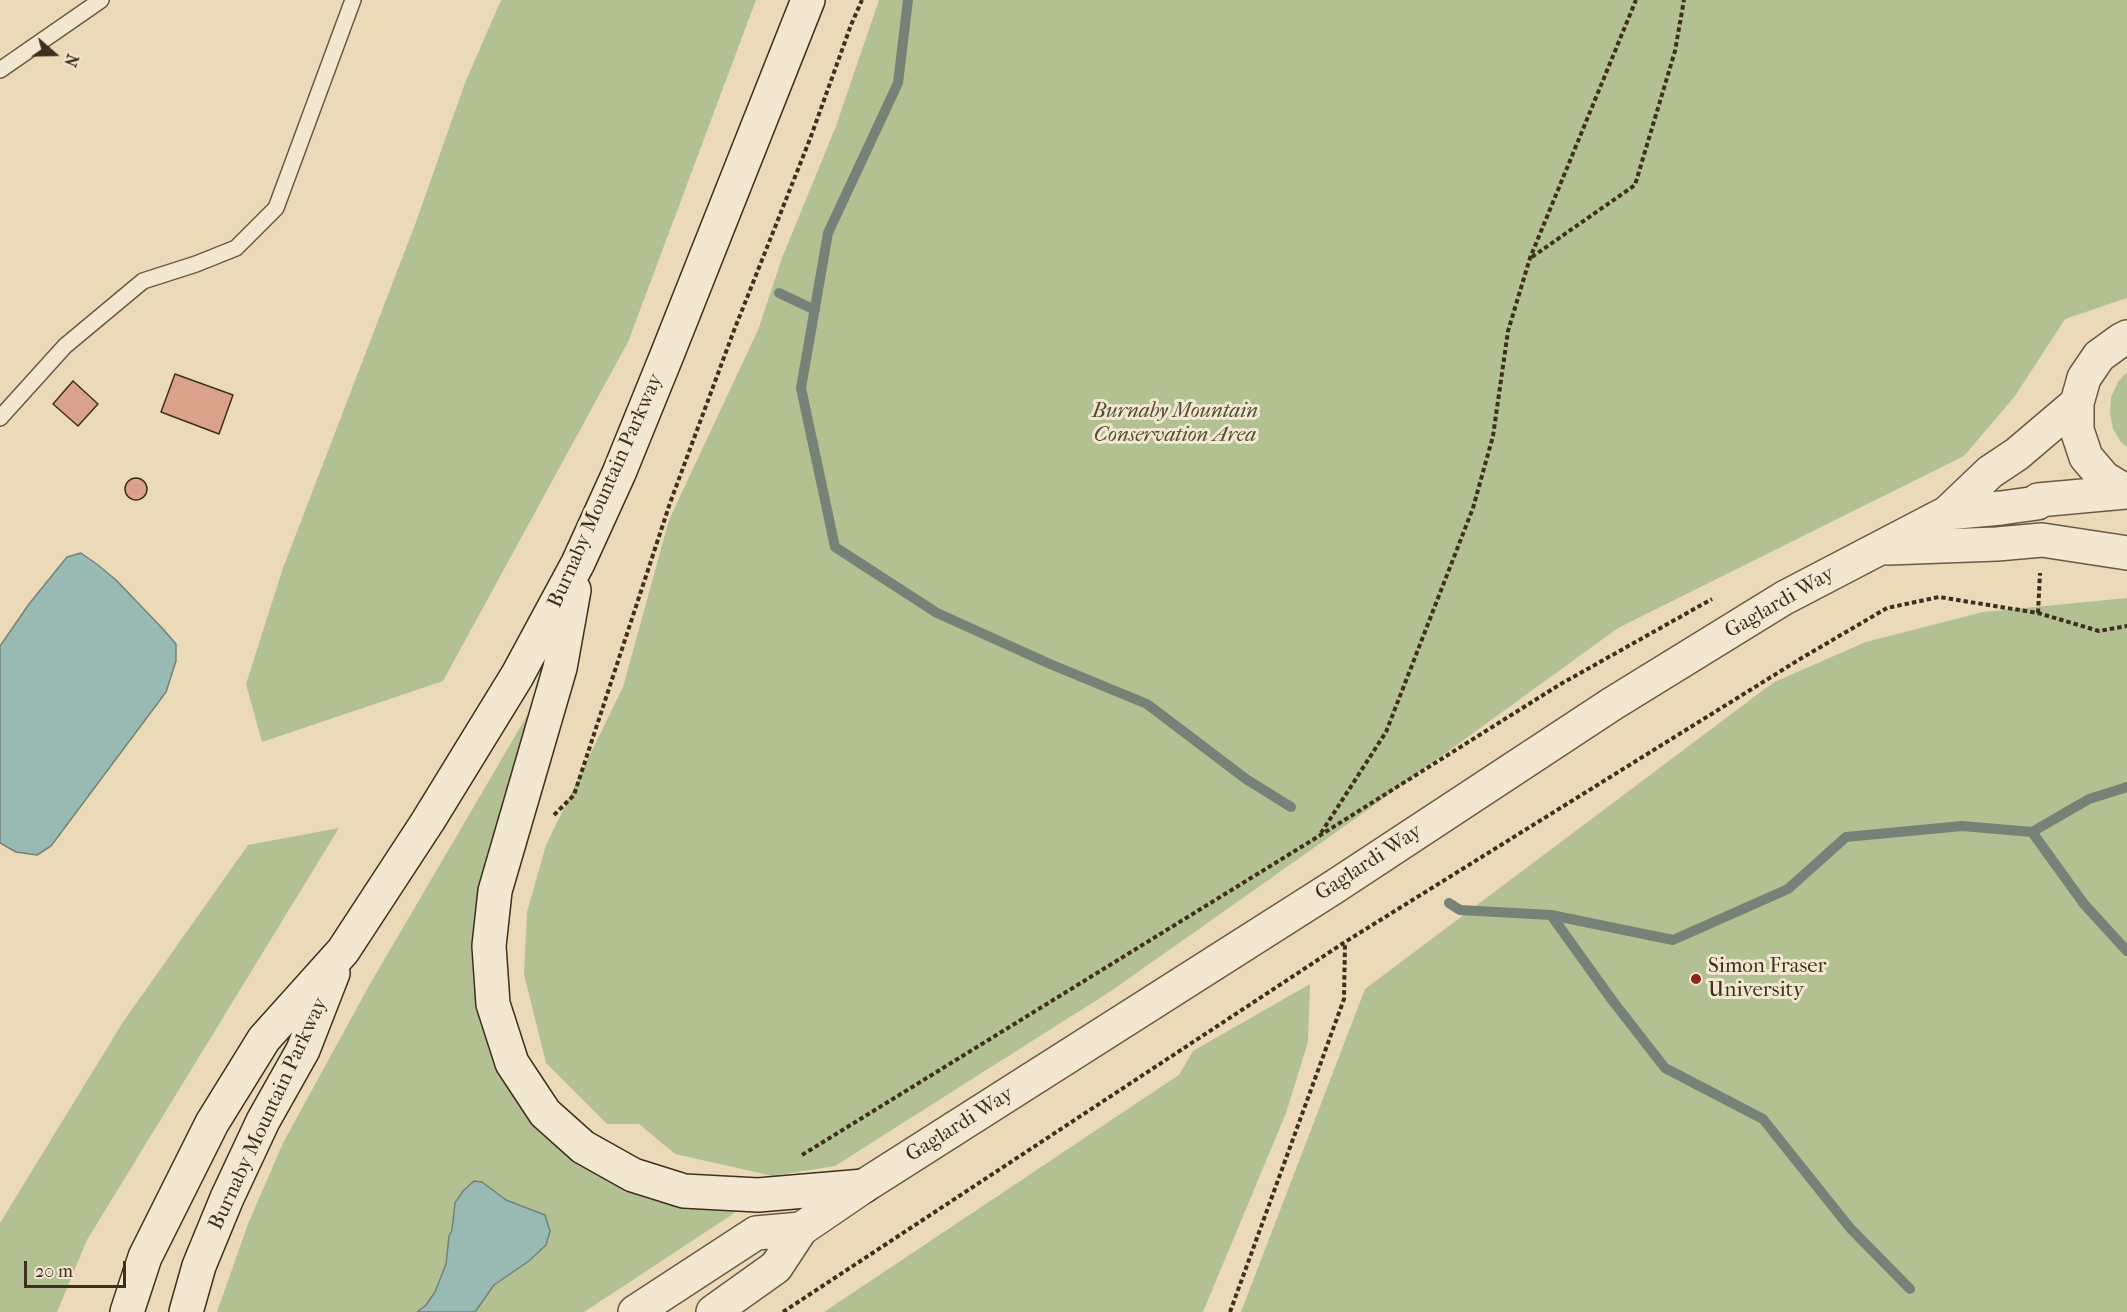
<!DOCTYPE html>
<style>
body{margin:0}
#map{position:relative;width:2127px;height:1312px;overflow:hidden;background:#ebdab8;font-family:"IM FELL French Canon",serif}
canvas{display:block}
.north{position:absolute;left:24px;top:24px;width:60px;height:60px;-webkit-text-stroke:4px #f2e7d1;paint-order:stroke;rotate:110deg;font-size:16px;font-weight:700;line-height:24px;text-align:center;color:#3f2f1c}
.north::after{content:'';display:block;margin:auto;width:21px;height:27px;background:#3f2f1c;clip-path:polygon(50% 0,100% 100%,50% 72%,0 100%)}
.scale{position:absolute;left:24px;top:1261px;width:102px;height:27px;box-sizing:border-box;border:3px solid #3f2f1c;border-top:0;padding-left:8px;font-size:18px;line-height:21px;white-space:nowrap;color:#3f2f1c;-webkit-text-stroke:4px #f2e7d1;paint-order:stroke}
</style>
<div id="map">
<canvas width="2127" height="1312"></canvas>
<div class="north">N</div>
<div class="scale">20 m</div>
</div>
<script>
const context = document.querySelector('canvas').getContext('2d');
context.lineJoin = 'round';
function paint(path, color) { context.fillStyle = color; context.fill(path, 'evenodd'); }
const poly = rows => new Path2D(rows.map(r => 'M' + r).join(''));
function strokePath(path, color, width, dash) { context.strokeStyle = color; context.lineWidth = width; context.lineCap = dash ? 'butt' : 'round'; context.setLineDash(dash || []); context.stroke(path); }
function drawText(font, color, halo, rows, align = 'center') {
  context.font = font + ' "IM FELL French Canon",serif'; context.lineWidth = 6; context.setLineDash([]); context.textBaseline = 'middle'; context.strokeStyle = halo; context.fillStyle = color; for (const [text, x, y, turn = 0] of rows) {
    context.save(); context.translate(x, y); context.rotate((+turn || 0) * Math.PI / 180); context.textAlign = isNaN(turn) ? turn : align; if (halo) context.strokeText(text, 0, 0); context.fillText(text, 0, 0); context.restore();
  }
}
paint(poly([
 [501,0,756,0,628,342,443,681,262,742,246,684,283,568,416,222,465,83],
 [879,0,2127,0,2127,298,2065,319,2015,396,1964,456,1618,628,1359,816,1111,991,835,1166,773,1176,675,1154,639,1124,607,1124,546,1063,524,974,527,912,546,845,623,687,669,520,758,330,782,258,836,126],
 [2127,372,2127,447,2121,442,2113,429,2110,413,2111,397,2118,382],
 [2127,598,2127,1312,1241,1312,1365,989,1774,682,1866,642,1983,612],
 [528,714,533,717,477,942,529,1106,739,1210,584,1312,217,1312,248,1224,283,1143,370,984],
 [339,828,87,1240,57,1312,0,1312,0,1223,123,1022,248,845],
 [1310,984,1308,1042,1286,1113,1203,1312,824,1312,1179,1075,1193,1051]
]), '#b3c092');
const water = poly([
 [81,553,98,565,116,580,163,629,176,644,176,661,166,692,51,846,37,855,16,852,0,843,0,646,29,604,67,557,81,553],
 [474,1181,482,1182,506,1200,545,1215,550,1231,546,1245,529,1261,494,1285,475,1312,417,1312,426,1305,435,1292,446,1264,449,1236,452,1230,455,1203,463,1191,474,1181]
]);
paint(water, '#99bab3');
strokePath(water, '#758277', 1.5);
strokePath(poly([
 [908,0,898,83,828,233,801,388,835,547,937,613,1050,664,1147,704,1246,779,1291,807],
 [779,293,815,310],
 [2032,832,2084,904,2127,951],
 [1449,903,1460,910,1551,915,1673,940,1788,889,1846,837,1962,826,2032,832,2089,799,2127,787],
 [1551,915,1612,1000,1665,1068,1763,1119,1850,1228,1910,1289]
]), '#758277', 10);
const building = poly([
 [175,374,233,395,219,434,161,412,175,374],
 [73,381,98,404,78,426,53,404,73,381],
 '125 489a11 11 0 1 1 22 0a11 11 0 1 1-22 0Z'
]);
paint(building, '#daa18b');
strokePath(building, '#3f2f1c', 1.5);
const service = poly([
 [0,70,101,0],
 [0,418,65,346,143,281,196,264,236,248,276,208,353,0]
]);
const tertiary = poly([
 [2127,337,2121,340,2099,356,2084,378,2077,403,2077,430,2086,457,2104,478,2127,492],
 [1947,513,2001,508,2037,503,2038,500,2127,492],
 [1888,548,1997,544,2042,540,2127,553],
 [635,1312,756,1233,801,1229],
 [713,1312,776,1267,801,1229,864,1186,1334,887,1612,704,1784,598,1947,513,1990,472,2017,454,2077,403]
]);
const secondary = poly([
 [574,590,560,668,495,891,489,946,493,1004,512,1063,545,1113,583,1147,633,1175,684,1191,758,1195,864,1186],
 [127,1312,145,1257,212,1123,264,1039,343,951,428,821,517,676,578,563,619,473,667,355,808,0],
 [186,1312,199,1266,227,1198,263,1121,303,1050,333,973]
]);
strokePath(service, '#6a5a43', 18);
strokePath(tertiary, '#6a5a43', 36);
strokePath(secondary, '#3f2f1c', 36);
strokePath(poly([
 [1532,257,1635,185,1675,51,1684,0],
 [2038,613,2040,573],
 [554,815,574,795,670,503,733,333,810,139,851,25,862,0],
 [1321,833,1386,732,1473,508,1493,436,1508,331,1530,258,1636,0],
 [802,1155,1319,836,1559,685,1712,599],
 [783,1312,1345,942,1800,659,1887,608,1939,597,2038,613,2099,631,2127,626],
 [1230,1312,1344,999,1345,943]
]), '#3f2f1c', 4, [4.5, 3]);
strokePath(service, '#f2e7d1', 15);
strokePath(tertiary, '#f2e7d1', 33);
strokePath(secondary, '#f2e7d1', 33);
for (const [x, y, r, color] of [
 [1696,979,6,"#8f2418"]
]) { const dot = new Path2D(); dot.arc(x, y, r, 0, 2 * Math.PI); context.fillStyle = color; context.fill(dot); strokePath(dot, '#f2e7d1', 2); }
drawText('italic 21px', '#564c34', '#f2e7d1', [
 ["Burnaby Mountain",1175,412],
 ["Conservation Area",1175,436]
]);
drawText('21px', '#3f2f1c', '#f2e7d1', [
 ["Burnaby Mountain Parkway",606,491,-66],
 ["Gaglardi Way",1780,603,-30],
 ["Gaglardi Way",1369,863,-33],
 ["Burnaby Mountain Parkway",269,1114,-65],
 ["Gaglardi Way",960,1125,-32]
]);
drawText('21px', '#3f2f1c', '#f2e7d1', [
 ["Simon Fraser",1708,967],
 ["University",1708,991]
], 'left');
</script>
